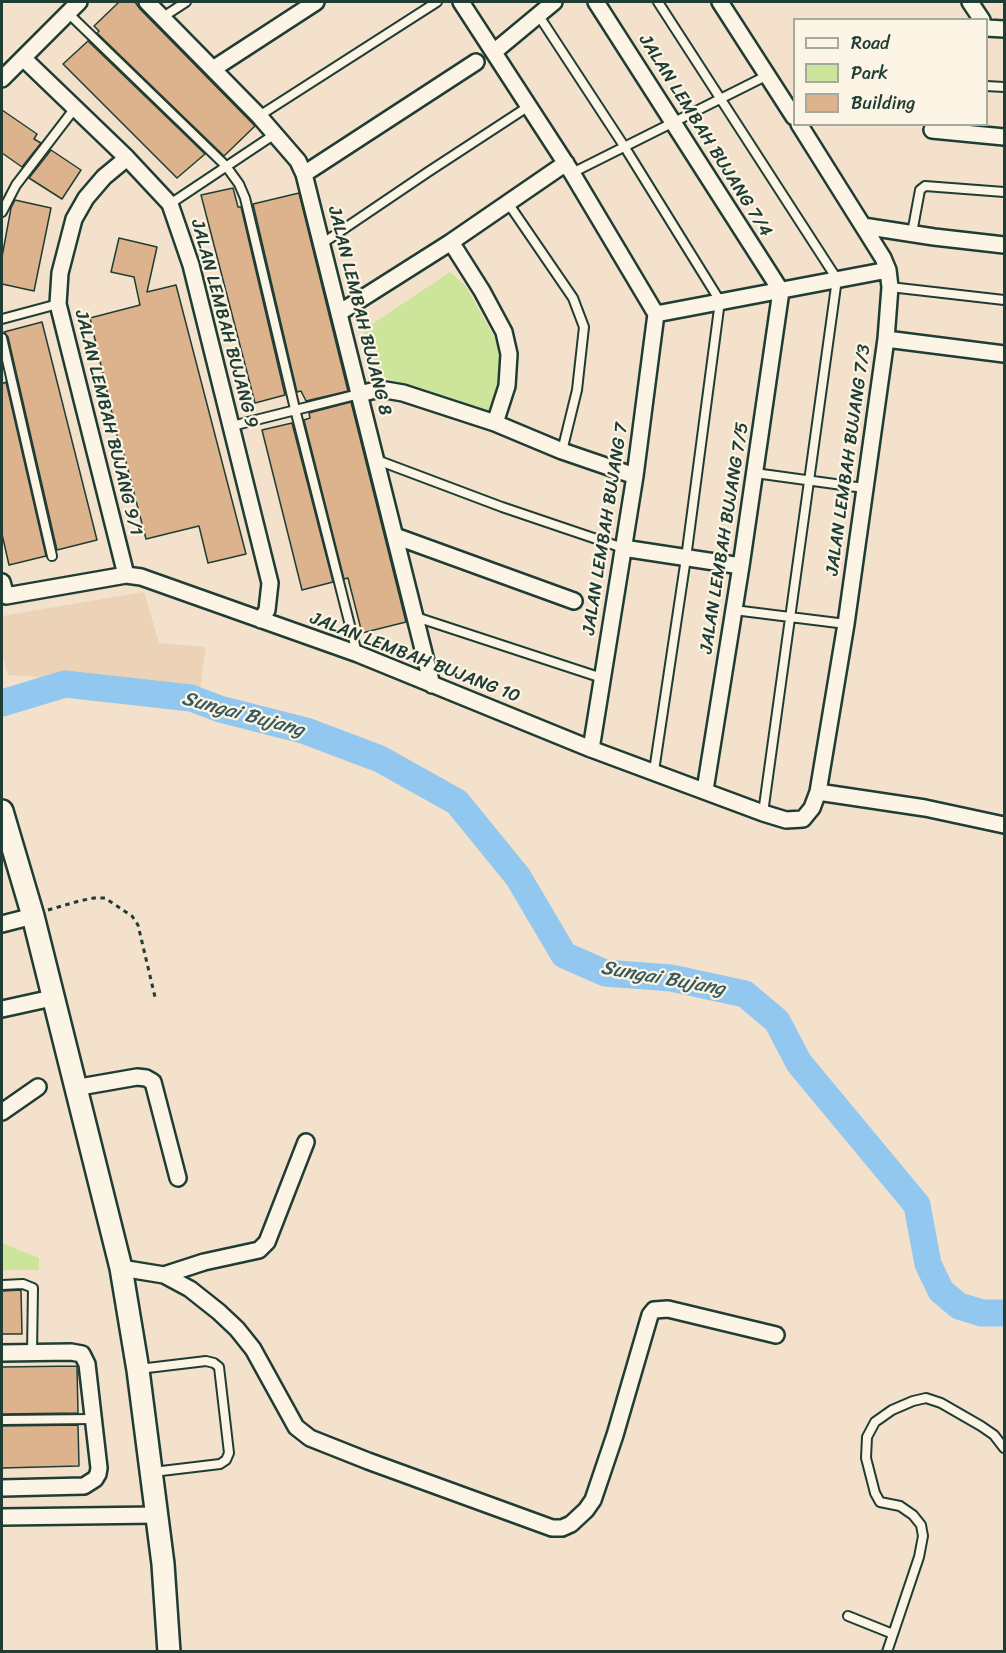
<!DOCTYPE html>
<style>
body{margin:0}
#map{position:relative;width:1006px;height:1653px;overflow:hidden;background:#f3e1cb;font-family:Sriracha,sans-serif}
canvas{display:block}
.frame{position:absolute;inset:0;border:3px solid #1f3d34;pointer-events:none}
.legend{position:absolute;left:793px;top:18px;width:195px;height:108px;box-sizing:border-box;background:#fcf5e5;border:2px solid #a4ab9e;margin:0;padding:8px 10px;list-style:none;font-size:18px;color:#1f3d34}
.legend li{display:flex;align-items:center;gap:12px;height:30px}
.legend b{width:30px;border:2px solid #a4ab9e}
</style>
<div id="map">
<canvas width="1006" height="1653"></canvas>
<div class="frame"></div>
<ul class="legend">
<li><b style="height:8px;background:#fcf5e5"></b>Road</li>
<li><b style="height:16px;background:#cde59a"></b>Park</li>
<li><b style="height:16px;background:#ddb38d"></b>Building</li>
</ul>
</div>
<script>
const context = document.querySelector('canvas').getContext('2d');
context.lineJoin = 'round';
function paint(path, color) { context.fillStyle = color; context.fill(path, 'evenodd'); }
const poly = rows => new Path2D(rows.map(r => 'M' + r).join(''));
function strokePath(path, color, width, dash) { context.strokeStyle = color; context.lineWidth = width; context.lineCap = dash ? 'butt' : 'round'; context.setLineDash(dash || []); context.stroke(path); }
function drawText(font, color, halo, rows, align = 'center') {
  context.font = font + ' Sriracha,sans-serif'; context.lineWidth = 4.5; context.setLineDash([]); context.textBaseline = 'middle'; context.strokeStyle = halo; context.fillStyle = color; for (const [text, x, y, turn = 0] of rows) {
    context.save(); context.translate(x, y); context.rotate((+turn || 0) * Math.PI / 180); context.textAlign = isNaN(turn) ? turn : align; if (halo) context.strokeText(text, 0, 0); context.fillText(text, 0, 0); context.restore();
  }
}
paint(poly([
 [144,592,159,643,206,647,200,688,8,675,2,653,2,616]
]), '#ecd3b8');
paint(poly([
 [450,272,465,285,506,358,488,414,375,374,363,330],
 [2,1243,39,1258,39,1270,2,1270]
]), '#cde59a');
strokePath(poly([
 [2,703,65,684,191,698,220,709,306,731,380,759,457,802,518,877,564,955,605,973,671,978,745,994,777,1021,799,1063,917,1205,928,1264,941,1291,959,1306,982,1313,1004,1313]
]), '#92c7f0', 27);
const building = poly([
 [119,2,135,2,140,9,255,126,224,156,97,33,99,31,94,26,119,2],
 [88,41,205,154,177,178,63,64,88,41],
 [2,110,37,134,34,139,41,143,22,167,2,153,2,110],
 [51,150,81,170,62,199,29,178,51,150],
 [233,188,238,207,241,207,285,395,255,403,201,195,233,188],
 [299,193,348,391,306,401,301,391,297,392,253,204,299,193],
 [15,200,51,208,34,291,2,284,2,257,11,208,15,200],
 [119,238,157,247,147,292,176,285,246,554,208,563,199,526,146,539,122,447,120,448,90,318,140,305,134,277,111,272,119,238],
 [42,322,97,540,57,550,8,337,4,332,42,322],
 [6,382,46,556,9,565,2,534,2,384,6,382],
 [351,402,406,622,362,633,348,578,344,579,304,420,310,418,309,413,351,402],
 [292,423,333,582,302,590,262,430,292,423],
 [21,1290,22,1334,2,1334,2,1291,21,1290],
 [77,1366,78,1413,2,1414,2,1367,77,1366],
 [78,1425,79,1466,2,1468,2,1426,78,1425]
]);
paint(building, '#ddb38d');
strokePath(building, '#1f3d34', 1.5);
const lane = poly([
 [658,2,837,279,763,813],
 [68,13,226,166,239,184,245,198,295,409,357,653],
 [539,16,624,146,720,301,686,558,654,771],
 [163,17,186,2],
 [986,86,1004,87],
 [259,116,437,2],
 [572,173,768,75],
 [508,203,573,298,584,327,577,390,562,451],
 [170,204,275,134],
 [2,212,16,185,75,108],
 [912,233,920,190,925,186,1004,192],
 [323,243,428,172,529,106],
 [890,287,1004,300],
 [2,319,58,304],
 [2,338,52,556],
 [232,426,359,394],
 [377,460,502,507,623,548],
 [755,473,864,488],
 [734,610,846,624],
 [416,617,602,678],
 [2,1285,23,1284,33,1288,32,1353],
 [139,1369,206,1361,214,1363,219,1367,229,1453,226,1460,220,1464,153,1472],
 [2,1420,92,1419],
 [848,1616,893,1634],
 [887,1652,919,1557,923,1536,921,1525,913,1515,900,1506,880,1502,875,1493,866,1458,867,1437,875,1422,892,1410,913,1401,926,1398,941,1403,981,1426,994,1435,1004,1448]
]);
const street = poly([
 [147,2,259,116,298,161,304,174,432,685],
 [461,2,572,173,656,314,635,476,591,749],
 [596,2,781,291,741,566,705,790],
 [720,2,794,117],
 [970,2,982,20],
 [986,28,1004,29],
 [495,51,554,2],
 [23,58,127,158,170,204,191,265,270,583,267,610,261,620],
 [213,69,316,2],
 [2,79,79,2],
 [932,130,1004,137],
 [304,174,476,62],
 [863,226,934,237,1004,245],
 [451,242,482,291,504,332,509,354,507,386,495,423],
 [339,313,451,242,566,163],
 [656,314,888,270],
 [886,339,1004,354],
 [359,394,380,389,403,393,495,423,562,451,635,476],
 [395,536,574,601],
 [623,548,741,566],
 [126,575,58,304,60,273,74,219,86,198,104,177,127,158],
 [2,582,6,596,126,575,141,577,358,654,591,749,763,813,786,820,803,819,812,808,818,792,846,624,886,339,890,287,888,270,883,258,799,124],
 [818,792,925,808,1004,825],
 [2,924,33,916],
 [2,1009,52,998],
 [74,1088,137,1077,146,1078,153,1082,178,1178],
 [2,1112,38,1087],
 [121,1268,164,1275,204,1262,259,1250,267,1242,306,1142],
 [164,1275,190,1289,219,1312,237,1329,253,1349,296,1427,310,1438,368,1461,552,1528,562,1528,571,1524,586,1510,593,1500,615,1435,650,1315,654,1310,668,1309,776,1335],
 [2,1353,71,1352,82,1354,87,1364,99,1468,98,1474,95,1479,84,1486,2,1488],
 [2,1517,157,1515]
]);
const secondary = poly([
 [2,811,33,916,121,1268,138,1370,163,1564,169,1652]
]);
strokePath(lane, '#1f3d34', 12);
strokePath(street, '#1f3d34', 20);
strokePath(secondary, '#1f3d34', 26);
strokePath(poly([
 [48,910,79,901,94,898,105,898,132,916,138,925,155,997]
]), '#1f3d34', 3, [4.5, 4.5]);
strokePath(lane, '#fcf5e5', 8);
strokePath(street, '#fcf5e5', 15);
strokePath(secondary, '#fcf5e5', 21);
drawText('18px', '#1f3d34', '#fcf5e5', [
 ["JALAN LEMBAH BUJANG 7/4",705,136,58],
 ["JALAN LEMBAH BUJANG 8",359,311,76],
 ["JALAN LEMBAH BUJANG 9",224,324,75],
 ["JALAN LEMBAH BUJANG 9/1",108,423,76],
 ["JALAN LEMBAH BUJANG 7/3",849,460,-82],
 ["JALAN LEMBAH BUJANG 7",606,529,-81],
 ["JALAN LEMBAH BUJANG 7/5",725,538,-81],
 ["JALAN LEMBAH BUJANG 10",415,658,21]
]);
drawText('italic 20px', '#36595a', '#fcf5e5', [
 ["Sungai Bujang",243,715,15],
 ["Sungai Bujang",663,979,10]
]);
</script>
